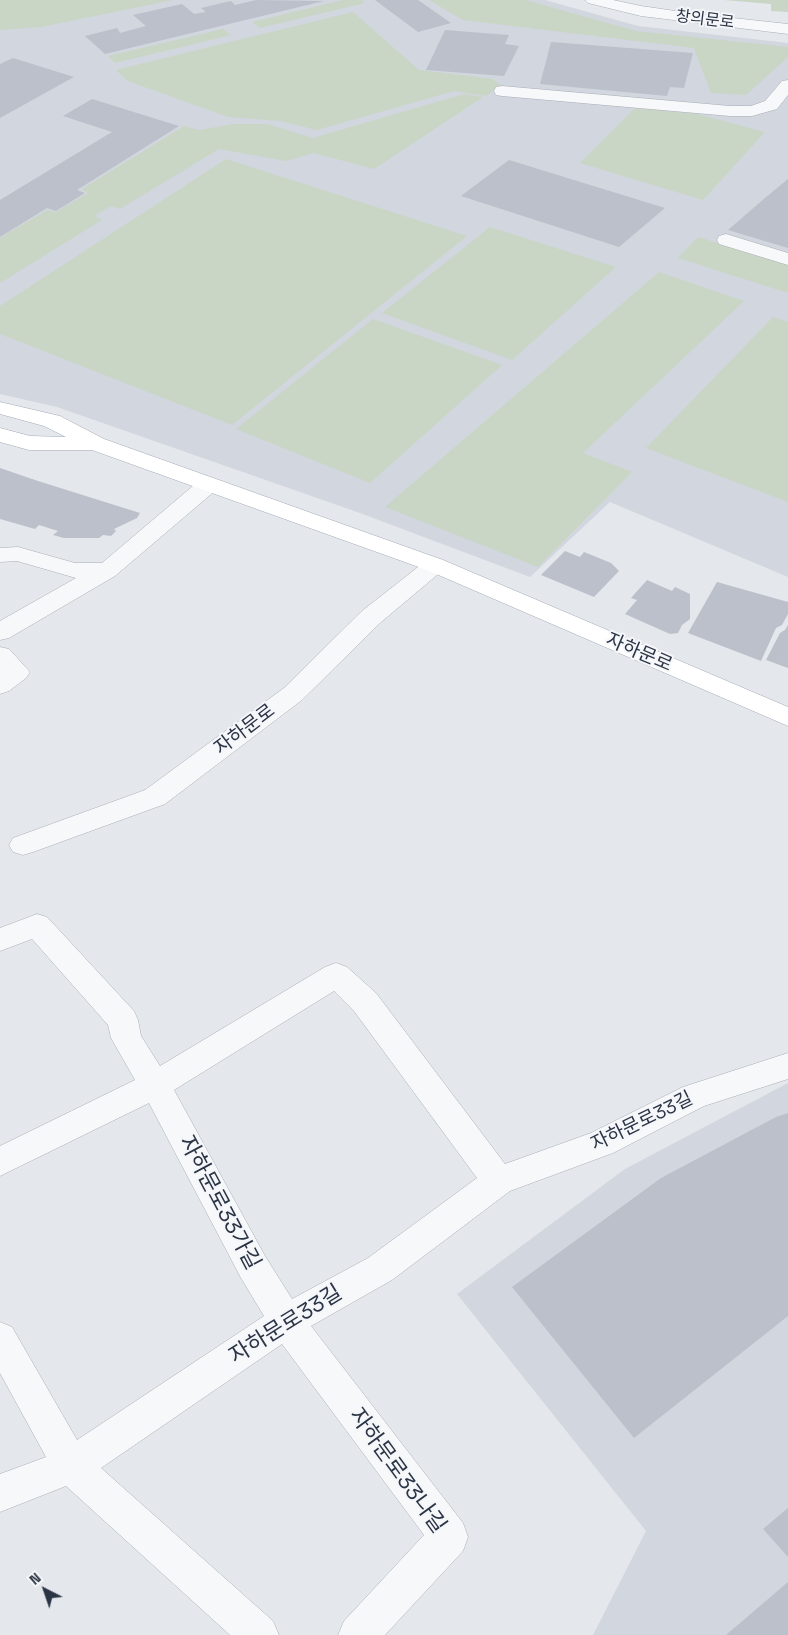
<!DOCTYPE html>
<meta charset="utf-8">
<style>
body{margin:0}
#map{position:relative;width:788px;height:1635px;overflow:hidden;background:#e4e7ec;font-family:"Space Grotesk",sans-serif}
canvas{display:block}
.north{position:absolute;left:20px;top:1565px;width:50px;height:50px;-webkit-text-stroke:4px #f4f6f9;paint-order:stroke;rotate:319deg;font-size:14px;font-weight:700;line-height:20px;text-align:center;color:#2b3445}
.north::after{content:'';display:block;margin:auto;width:18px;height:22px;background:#2b3445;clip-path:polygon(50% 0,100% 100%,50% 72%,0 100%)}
</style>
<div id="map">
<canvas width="788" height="1635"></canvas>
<div class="north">N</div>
</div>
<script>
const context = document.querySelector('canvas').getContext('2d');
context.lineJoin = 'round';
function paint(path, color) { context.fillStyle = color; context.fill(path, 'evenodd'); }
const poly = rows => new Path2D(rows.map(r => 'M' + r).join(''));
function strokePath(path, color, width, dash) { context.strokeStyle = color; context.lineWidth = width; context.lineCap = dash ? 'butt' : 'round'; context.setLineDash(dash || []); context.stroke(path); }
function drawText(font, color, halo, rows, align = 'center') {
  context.font = font + ' "Space Grotesk","Noto Sans KR",sans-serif'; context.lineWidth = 4; context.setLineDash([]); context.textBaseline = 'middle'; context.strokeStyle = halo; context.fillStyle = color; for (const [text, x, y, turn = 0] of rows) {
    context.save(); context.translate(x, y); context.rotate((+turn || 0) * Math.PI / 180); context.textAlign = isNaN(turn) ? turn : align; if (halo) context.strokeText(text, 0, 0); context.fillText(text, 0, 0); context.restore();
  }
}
paint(poly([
 [0,0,545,0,638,26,788,43,788,577,610,502,530,577,360,513,57,407,0,394],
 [788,1083,788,1635,593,1635,646,1531,457,1294,625,1169]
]), '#d2d6de');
paint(poly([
 [0,0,173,0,41,27,0,30],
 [343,0,361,0,365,3,260,28,252,22],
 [429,0,526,0,636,31,788,47,788,57,746,95,711,93,694,48,463,20],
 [724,0,788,0,788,12,771,11,771,4],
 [353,12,419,70,493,79,501,85,486,96,454,91,317,130,280,121,228,117,128,81,116,70],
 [223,29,231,35,115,63,108,56],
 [464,94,483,97,374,169,314,153,286,161,219,149,120,209,111,206,94,216,102,220,0,283,0,238,47,210,56,212,88,193,82,189,184,126,199,130,234,124,267,124,313,138],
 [635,108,697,114,765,132,703,200,580,163],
 [226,159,467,236,232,425,0,334,0,306],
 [490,227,616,267,512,360,382,313],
 [698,237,788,265,788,293,678,258],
 [659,272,744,301,583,453,632,472,538,567,385,507],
 [773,317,788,322,788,502,646,448],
 [373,319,502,365,370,483,236,429]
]), '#c9d6c5');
paint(poly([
 [256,0,324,1,105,54,85,36,117,28,120,33,146,26,133,15,182,4,194,14,206,12,201,8,231,1,235,5],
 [375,0,418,0,451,23,418,32],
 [445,30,509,35,505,44,519,46,504,76,426,70],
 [551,42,693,53,684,88,670,87,667,96,540,84],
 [13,58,74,77,0,118,0,64],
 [92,99,179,126,77,190,85,193,56,211,47,208,0,237,0,200,112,132,63,116],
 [509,160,665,208,619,247,461,196],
 [788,179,788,248,728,230,765,198],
 [0,468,38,481,140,513,137,518,114,529,116,531,111,536,103,535,99,538,64,538,53,535,58,531,39,525,35,529,0,519],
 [565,551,580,557,584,552,611,563,619,571,594,597,541,575],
 [647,580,672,591,675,587,690,594,690,619,682,625,678,633,670,634,625,614,637,600,631,598],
 [717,582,788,602,788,614,782,625,776,628,761,661,688,633],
 [788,625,788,668,766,660,780,633,785,630],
 [788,1113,788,1316,634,1438,512,1287,661,1178,776,1117],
 [788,1508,788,1557,763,1529],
 [788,1582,788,1635,726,1635]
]), '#bbc0ca');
const minor = poly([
 [585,0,613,0,641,6,696,14,788,24,788,34,641,16,588,3,585,0],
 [788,80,788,95,777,109,752,116,730,116,502,96,496,95,494,91,496,87,502,86,730,106,751,106,765,101,782,81,788,80],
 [726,234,788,253,788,265,719,244,717,240,719,236,726,234],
 [208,478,216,480,219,485,216,490,115,576,9,638,0,640,0,621,76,578,17,561,0,562,0,548,18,547,75,563,102,563,200,480,208,478],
 [435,558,443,560,447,565,443,570,380,623,302,700,165,804,33,852,23,855,13,852,9,845,13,838,145,790,284,688,362,611,427,560,435,558],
 [0,647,9,649,30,672,26,678,9,691,0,694,0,647],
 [37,914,47,917,134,1011,138,1020,141,1036,160,1066,325,967,336,963,347,967,376,993,505,1164,591,1133,683,1087,788,1053,788,1079,704,1106,613,1153,510,1191,392,1280,311,1326,463,1523,468,1537,463,1551,385,1635,338,1635,344,1621,424,1535,282,1344,101,1468,273,1621,279,1635,230,1635,66,1486,0,1512,0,1474,46,1457,0,1373,0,1322,12,1327,77,1440,264,1316,241,1278,149,1103,0,1176,0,1146,135,1080,111,1038,108,1025,32,939,0,951,0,928,37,914],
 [334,991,354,1011,477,1178,368,1258,292,1299,265,1256,174,1090,334,991]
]);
const major = poly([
 [0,402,60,416,104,439,443,560,788,707,788,726,427,570,92,450,29,450,0,442,0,428,30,436,66,437,44,426,0,414,0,402]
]);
strokePath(minor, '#a9aeb7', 1);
strokePath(major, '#a3abb8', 1);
paint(minor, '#f7f8fa');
paint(major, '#fff');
drawText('16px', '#2b3445', '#f4f6f9', [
 ["창의문로",705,20,7]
]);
drawText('19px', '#2b3445', '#f4f6f9', [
 ["자하문로",639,653,23],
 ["자하문로",245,730,-37],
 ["자하문로33길",642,1122,-26]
]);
drawText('22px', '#2b3445', '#f4f6f9', [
 ["자하문로33가길",219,1203,62],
 ["자하문로33길",286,1325,-32],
 ["자하문로33나길",397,1471,54]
]);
</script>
